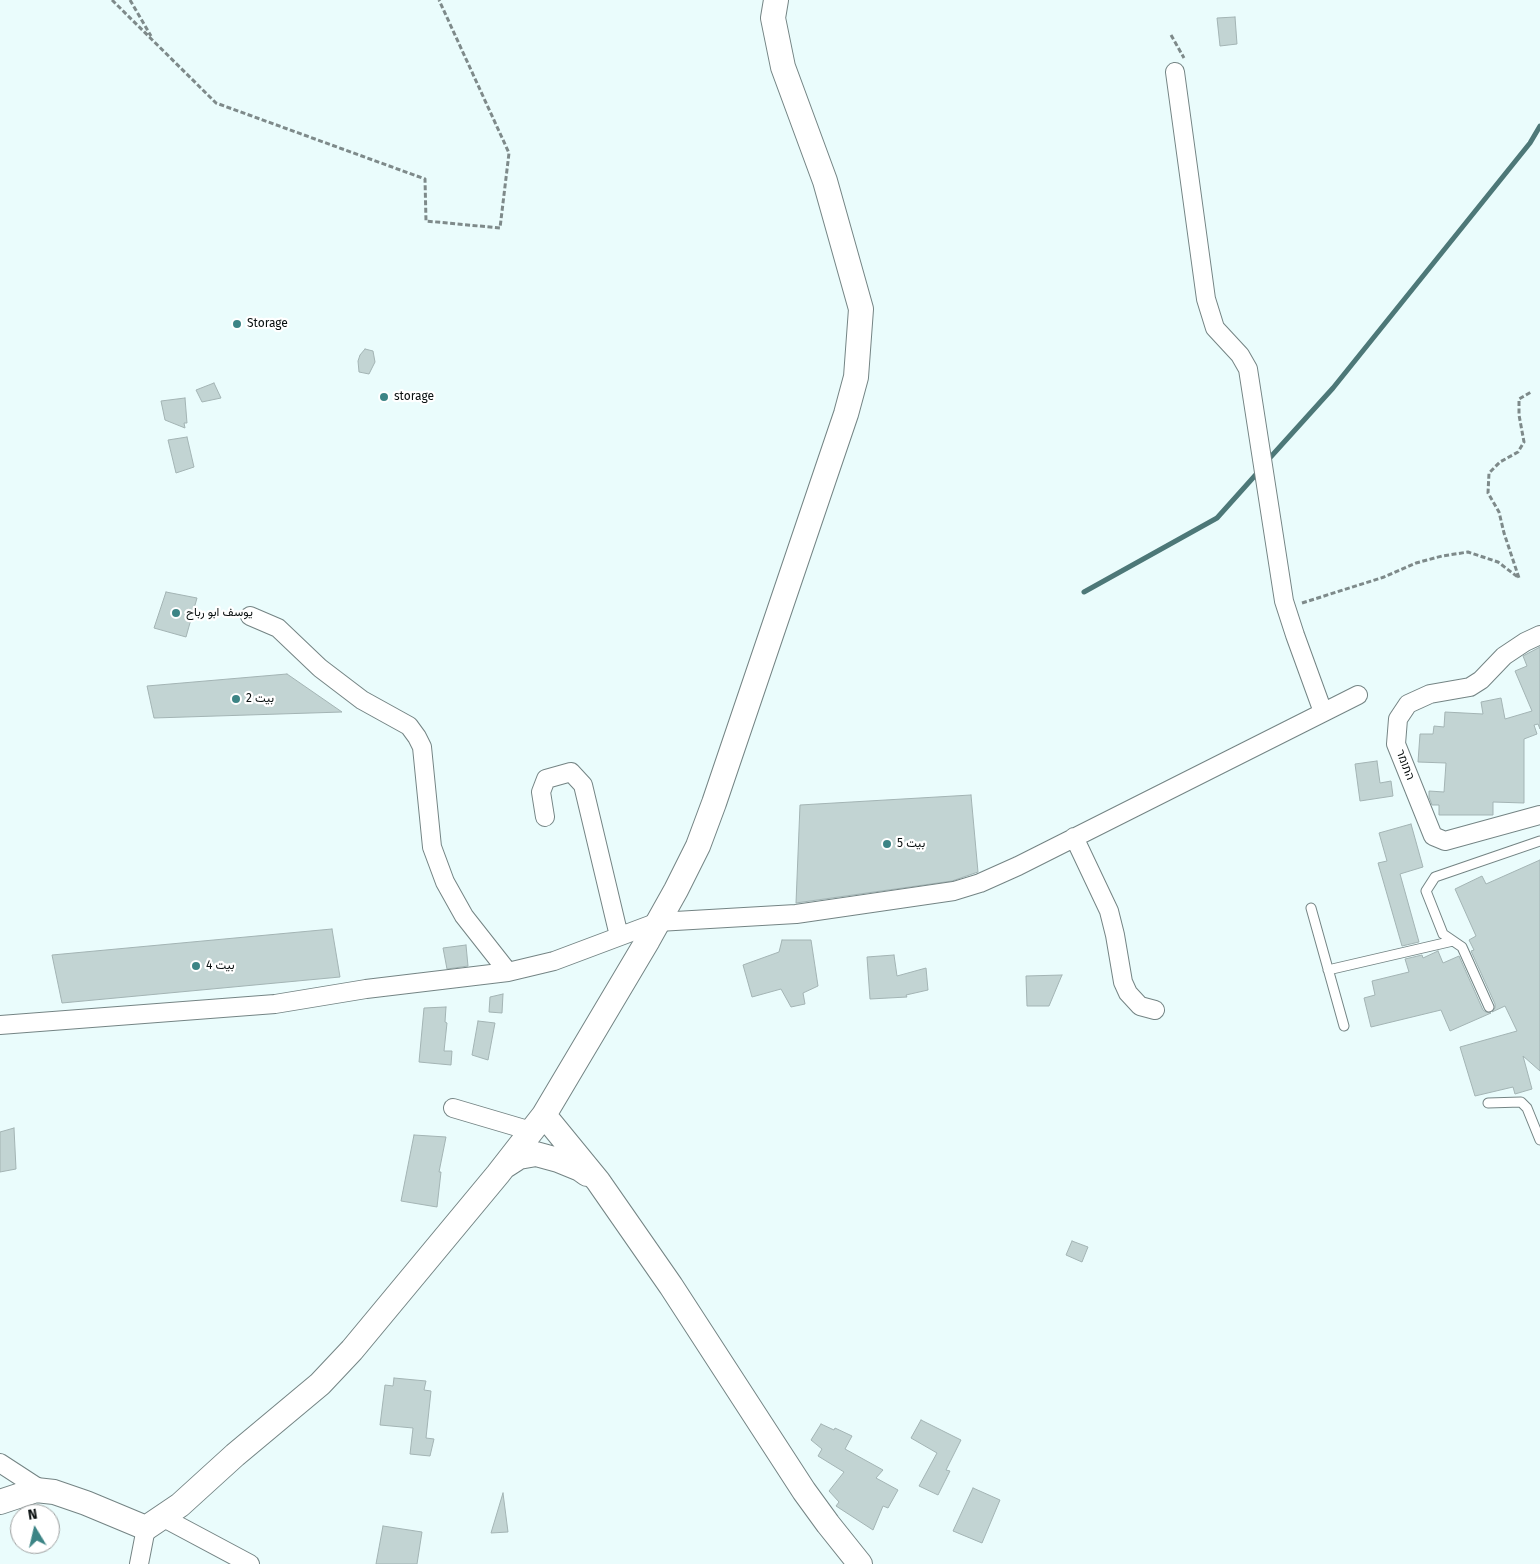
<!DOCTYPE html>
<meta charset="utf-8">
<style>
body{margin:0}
#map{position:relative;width:1540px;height:1564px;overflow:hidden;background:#eafcfc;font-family:"Fira Sans",sans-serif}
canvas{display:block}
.north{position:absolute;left:10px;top:1504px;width:50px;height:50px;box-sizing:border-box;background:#fff;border:1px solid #9d9f9f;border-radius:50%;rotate:351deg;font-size:14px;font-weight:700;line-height:20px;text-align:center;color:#090f0f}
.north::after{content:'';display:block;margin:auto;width:18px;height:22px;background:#3c8485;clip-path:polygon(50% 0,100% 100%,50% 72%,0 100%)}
</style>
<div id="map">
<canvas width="1540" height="1564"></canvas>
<div class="north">N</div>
</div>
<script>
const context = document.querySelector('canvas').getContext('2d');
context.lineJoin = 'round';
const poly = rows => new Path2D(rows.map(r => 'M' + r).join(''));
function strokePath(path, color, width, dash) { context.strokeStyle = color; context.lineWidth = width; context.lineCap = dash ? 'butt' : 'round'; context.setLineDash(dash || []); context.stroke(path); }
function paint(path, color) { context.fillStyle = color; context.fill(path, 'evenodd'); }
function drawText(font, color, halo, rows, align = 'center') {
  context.font = font + ' "Fira Sans",Vazirmatn,Heebo,sans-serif'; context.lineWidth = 4.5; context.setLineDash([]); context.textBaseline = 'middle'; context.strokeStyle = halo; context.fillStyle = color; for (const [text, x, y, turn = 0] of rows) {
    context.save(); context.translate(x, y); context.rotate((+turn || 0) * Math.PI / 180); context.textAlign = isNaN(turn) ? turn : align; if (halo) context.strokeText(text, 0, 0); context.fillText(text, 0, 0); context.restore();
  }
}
strokePath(poly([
 [1267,461,1333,388,1530,143,1540,126],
 [1084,592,1217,518,1260,470]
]), '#4d7878', 5);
const building = poly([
 [1235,17,1237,44,1220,46,1217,18,1235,17],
 [365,349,373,351,375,362,369,374,359,372,358,361,360,355,365,349],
 [214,383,221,398,202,402,196,390,214,383],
 [185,398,187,423,184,423,185,428,165,420,161,401,185,398],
 [187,437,194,467,176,473,168,440,187,437],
 [166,592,197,598,186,637,154,628,166,592],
 [1540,647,1540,729,1538,724,1534,725,1537,734,1524,739,1524,803,1493,802,1493,815,1439,815,1439,805,1432,805,1429,797,1429,791,1444,792,1446,763,1418,762,1420,734,1433,734,1434,726,1444,727,1445,712,1483,714,1481,702,1501,698,1505,719,1532,711,1515,671,1527,666,1523,656,1540,647],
 [287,674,342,712,154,718,147,686,287,674],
 [1377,761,1380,783,1391,781,1393,796,1360,801,1355,764,1377,761],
 [971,795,978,872,952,881,796,903,800,805,971,795],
 [1411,824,1423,867,1400,874,1419,942,1402,946,1378,863,1387,861,1379,833,1411,824],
 [1540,860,1540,1071,1523,1056,1532,1089,1515,1094,1513,1087,1475,1096,1460,1047,1517,1031,1505,1006,1492,1012,1495,1008,1495,1004,1471,951,1474,950,1469,940,1476,936,1455,889,1482,876,1486,884,1540,860],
 [332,929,340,977,62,1003,52,955,332,929],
 [782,940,811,940,818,986,803,993,805,1004,791,1007,781,989,752,997,743,965,779,952,782,940],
 [466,945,468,966,447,969,443,948,466,945],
 [1438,951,1443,963,1459,956,1483,1010,1486,1012,1491,1013,1450,1031,1441,1010,1371,1027,1364,998,1375,995,1372,981,1409,972,1405,959,1422,955,1423,958,1438,951],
 [894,955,897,976,926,968,928,990,906,995,907,997,870,999,867,957,894,955],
 [1062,975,1049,1006,1027,1006,1026,976,1062,975],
 [503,994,502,1013,489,1012,490,997,503,994],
 [446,1007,445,1022,447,1023,444,1051,452,1051,451,1065,419,1062,424,1008,446,1007],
 [478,1021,495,1023,488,1060,472,1055,478,1021],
 [14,1128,16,1169,0,1172,0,1132,14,1128],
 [414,1135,446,1137,439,1172,441,1172,437,1207,401,1201,414,1135],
 [1072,1241,1088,1247,1082,1262,1066,1255,1072,1241],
 [394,1378,426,1381,424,1390,431,1391,426,1438,434,1439,430,1456,410,1454,413,1428,380,1425,385,1385,393,1386,394,1378],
 [921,1420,961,1440,946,1470,950,1471,938,1495,919,1486,937,1453,911,1438,921,1420],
 [821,1424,834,1430,835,1428,852,1436,845,1449,883,1470,876,1478,898,1490,888,1508,883,1506,873,1530,836,1506,839,1502,829,1491,844,1472,818,1456,822,1449,811,1440,821,1424],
 [973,1488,1000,1500,982,1543,953,1531,973,1488],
 [503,1493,508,1532,491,1533,503,1493],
 [383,1526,422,1532,417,1564,376,1564,383,1526]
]);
paint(building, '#c2d4d3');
strokePath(building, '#a3b4b4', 1);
const lane = poly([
 [1311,908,1344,1026],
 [1328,970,1453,941],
 [1489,1007,1462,947,1443,934,1426,891,1435,877,1540,841],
 [1488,1103,1521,1102,1527,1108,1540,1140]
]);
const street = poly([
 [1175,72,1206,299,1215,328,1240,355,1248,369,1284,601,1295,635,1323,712],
 [250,616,278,628,320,668,362,700,409,726,417,737,422,747,432,847,445,882,464,916,508,972],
 [1540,635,1525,642,1504,656,1481,680,1470,687,1430,694,1408,704,1398,719,1396,744,1433,836,1445,841,1540,815],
 [545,817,541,792,546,779,571,772,583,785,619,936],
 [1074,837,1109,911,1115,935,1123,982,1128,993,1140,1006,1155,1010],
 [0,1025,275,1004,366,989,508,972,554,961,658,922,796,914,954,891,980,883,1018,866,1358,695],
 [453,1108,531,1131],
 [0,1463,43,1491],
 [162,1517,250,1564],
 [139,1564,146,1528]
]);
const secondary = poly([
 [544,1115,598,1181,671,1286,804,1491,828,1524,860,1564],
 [505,1166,519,1157,536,1154,558,1160,580,1169,587,1174],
 [0,1502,36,1490,54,1492,86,1503,146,1528,180,1505,235,1455,320,1384,352,1350,391,1303,498,1174,544,1115,648,940,676,890,698,846,714,803,846,414,856,377,861,309,825,181,783,67,773,18,776,0]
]);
strokePath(lane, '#748484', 11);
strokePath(street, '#748484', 20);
strokePath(secondary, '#748484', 26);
strokePath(poly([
 [112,0,216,103,425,179,426,221,500,228,509,153,439,0],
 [130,0,151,36],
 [1171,35,1184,58],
 [1302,603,1384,577,1416,563,1442,556,1468,552,1498,562,1519,578,1504,533,1499,512,1488,493,1489,473,1500,462,1518,452,1524,442,1519,415,1519,399,1531,392]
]), '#7e8a8a', 3, [5, 2.5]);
strokePath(lane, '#fff', 9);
strokePath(street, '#fff', 18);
strokePath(secondary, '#fff', 24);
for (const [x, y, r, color] of [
 [237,324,5,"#3c8485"],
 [384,397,5,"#3c8485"],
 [176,613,5,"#3c8485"],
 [236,699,5,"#3c8485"],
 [887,844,5,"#3c8485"],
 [196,966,5,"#3c8485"]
]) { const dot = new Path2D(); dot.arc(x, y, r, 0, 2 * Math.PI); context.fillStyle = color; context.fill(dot); strokePath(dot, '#fff', 2); }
drawText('12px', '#090f0f', '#fff', [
 ["Storage",247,324],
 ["storage",394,397],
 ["يوسف ابو رباح",186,613],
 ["بيت 2",246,699],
 ["بيت 5",897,844],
 ["بيت 4",206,966]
], 'left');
drawText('12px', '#090f0f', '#fff', [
 ["התומר",1405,765,69]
]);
</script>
